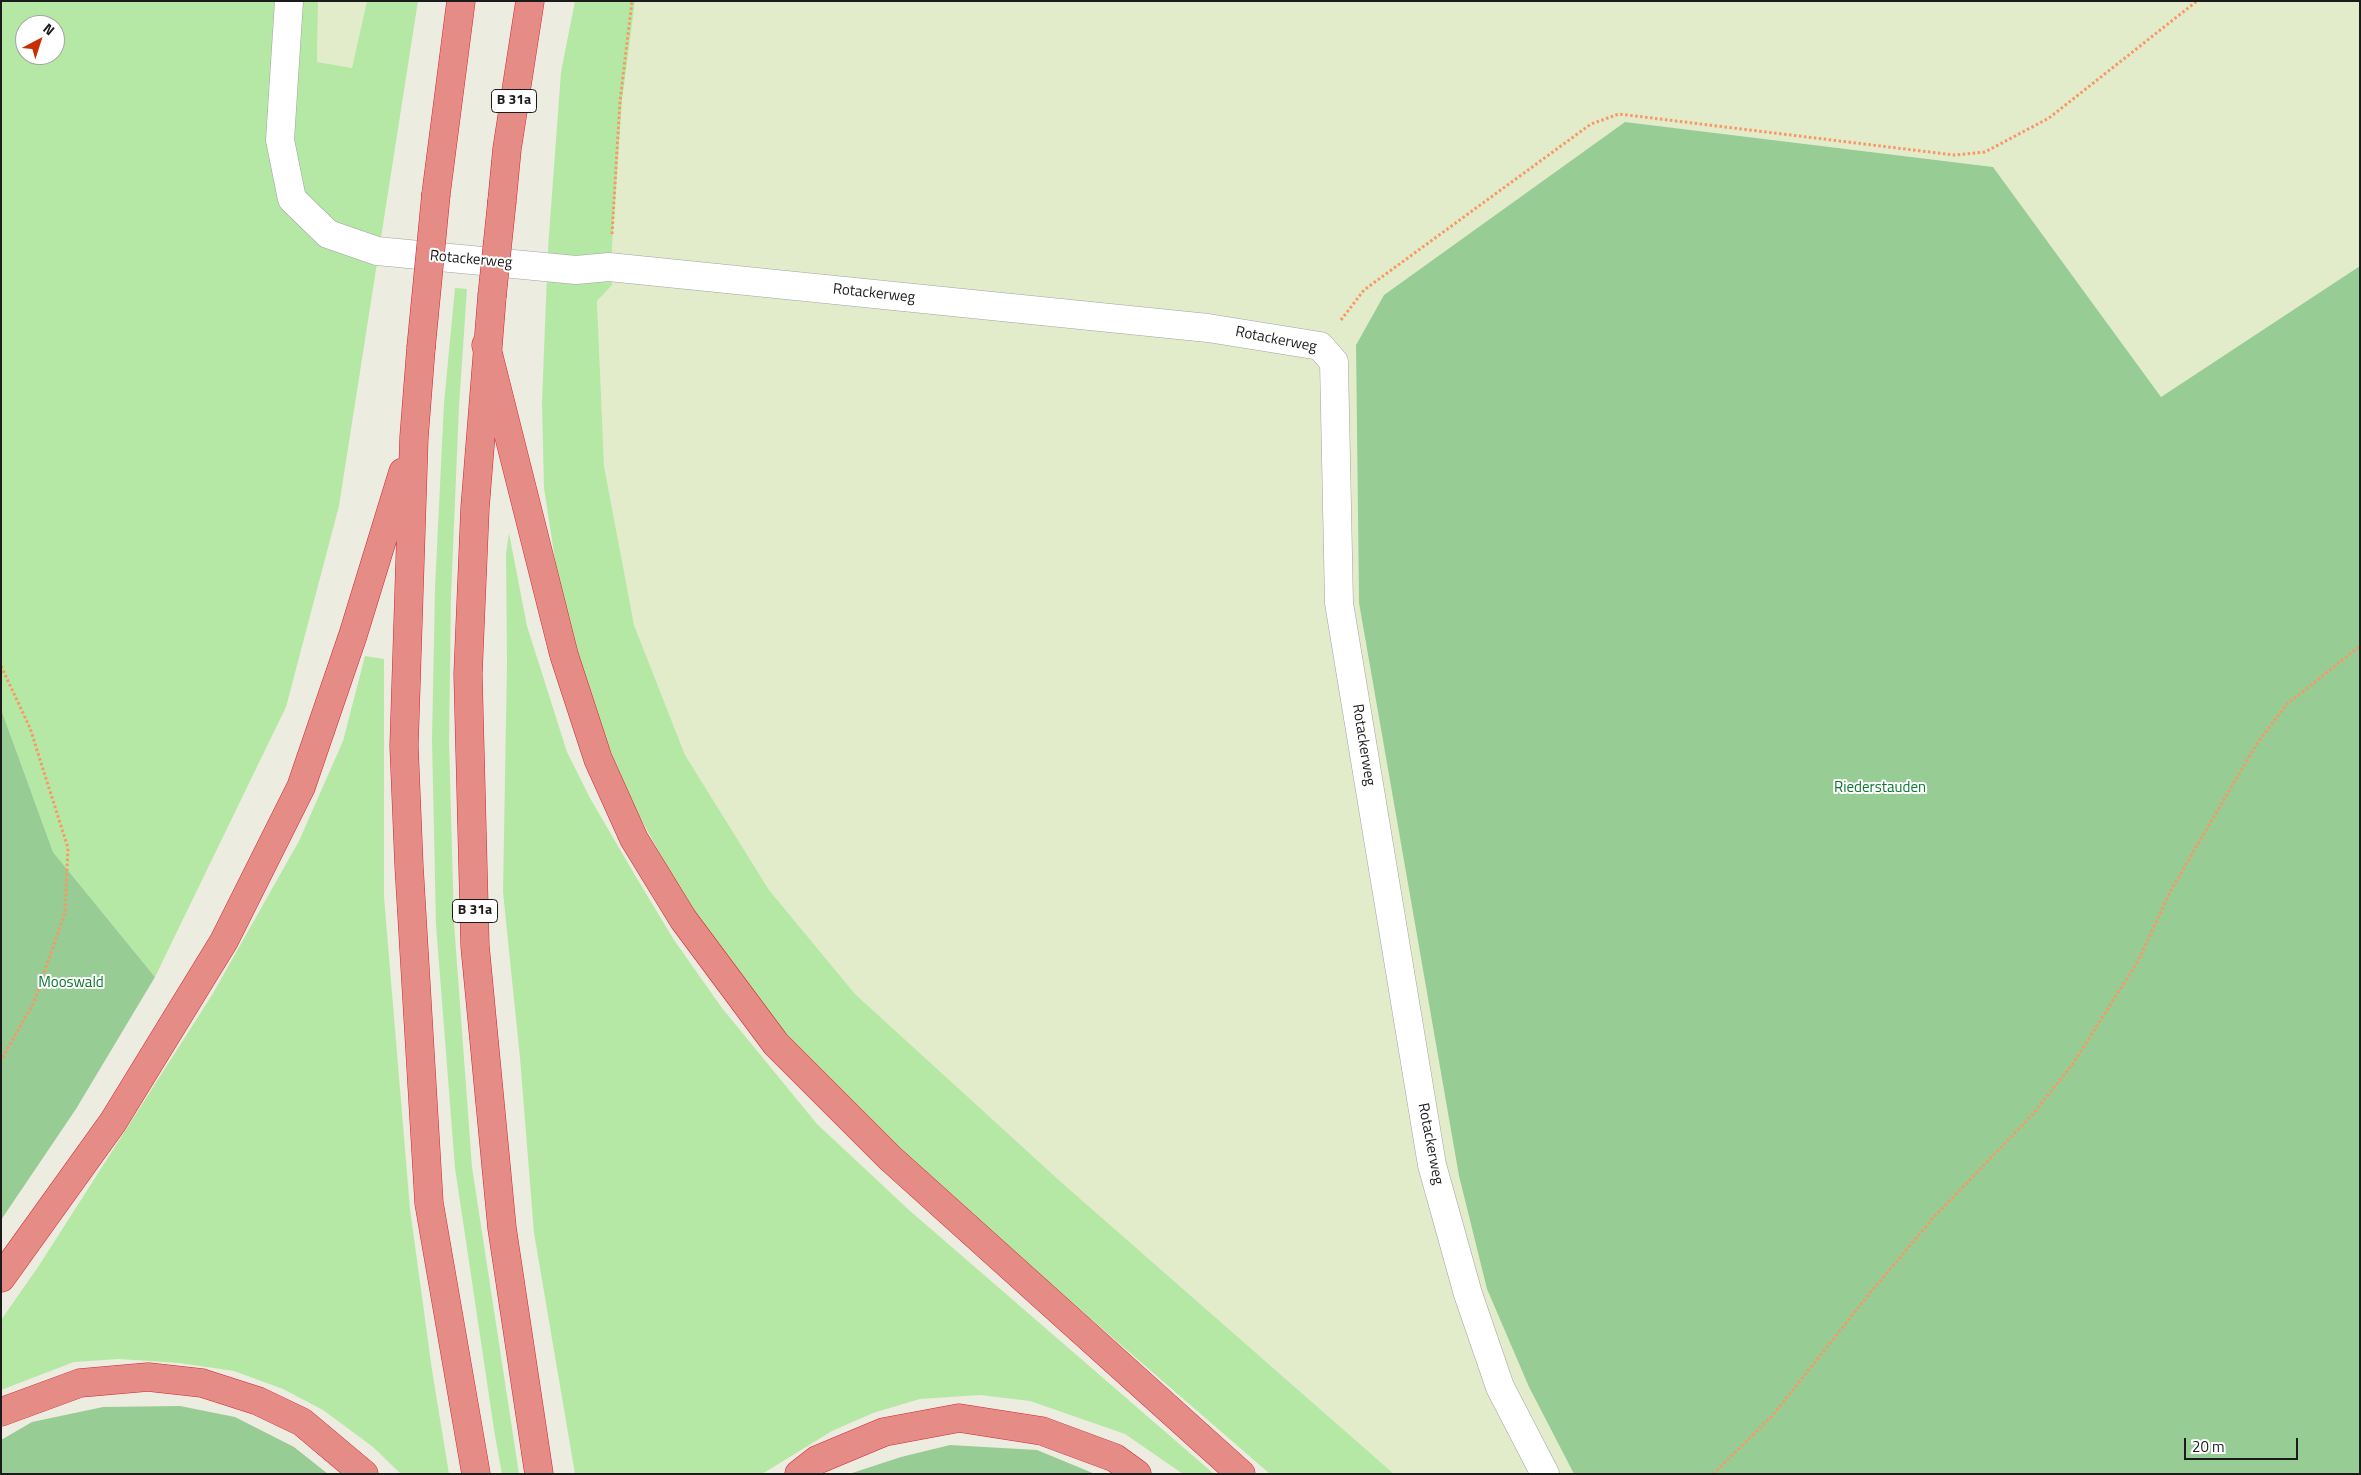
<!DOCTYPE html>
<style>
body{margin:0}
#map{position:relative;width:2361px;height:1475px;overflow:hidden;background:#edece0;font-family:"Titillium Web",sans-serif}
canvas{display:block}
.frame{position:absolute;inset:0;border:2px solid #1b1b1b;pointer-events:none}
.north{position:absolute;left:15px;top:15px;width:50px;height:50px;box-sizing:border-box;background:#fff;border:1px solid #a4a4a4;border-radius:50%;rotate:40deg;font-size:14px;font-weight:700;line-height:20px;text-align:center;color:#1b1b1b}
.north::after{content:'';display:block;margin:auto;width:18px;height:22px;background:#c52f01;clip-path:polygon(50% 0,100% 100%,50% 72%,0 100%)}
.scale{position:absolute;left:2184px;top:1438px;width:114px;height:22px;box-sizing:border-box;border:2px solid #1b1b1b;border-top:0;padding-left:6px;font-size:15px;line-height:18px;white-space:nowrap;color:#1b1b1b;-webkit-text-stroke:4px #fff;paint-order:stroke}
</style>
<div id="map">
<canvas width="2361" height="1475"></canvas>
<div class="frame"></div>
<div class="north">N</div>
<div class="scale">20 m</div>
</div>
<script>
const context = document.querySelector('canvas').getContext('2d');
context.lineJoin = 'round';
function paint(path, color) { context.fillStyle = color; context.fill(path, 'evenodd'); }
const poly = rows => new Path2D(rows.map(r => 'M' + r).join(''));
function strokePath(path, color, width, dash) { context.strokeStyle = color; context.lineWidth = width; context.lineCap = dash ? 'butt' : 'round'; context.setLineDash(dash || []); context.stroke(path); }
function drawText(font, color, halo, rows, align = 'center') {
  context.font = font + ' "Titillium Web",sans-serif'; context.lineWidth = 4; context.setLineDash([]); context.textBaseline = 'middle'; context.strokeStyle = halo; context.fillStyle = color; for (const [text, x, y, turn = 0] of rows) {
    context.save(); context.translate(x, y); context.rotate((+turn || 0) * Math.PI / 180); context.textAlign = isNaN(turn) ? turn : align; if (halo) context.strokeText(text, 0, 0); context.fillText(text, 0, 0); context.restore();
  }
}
paint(poly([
 [318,1,367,1,352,68,317,62],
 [635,1,2360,1,2360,266,2161,397,1993,167,1625,122,1384,295,1356,344,1359,603,1459,1176,1487,1289,1529,1387,1574,1474,1394,1474,1061,1182,855,994,769,890,685,755,634,625,604,466,597,301,612,285,612,246,622,101]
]), '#e2eccb');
paint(poly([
 [1,1,318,1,317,62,352,68,367,1,418,1,339,506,286,707,155,977,53,852,1,709],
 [25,25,55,25,55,55,25,55],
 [575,1,635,1,622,101,612,246,612,285,597,301,604,466,634,625,685,755,769,890,855,994,1061,1182,1394,1474,1270,1474,1009,1248,890,1140,799,1049,741,981,682,893,636,810,596,718,572,644,557,573,544,488,542,402,548,248,561,72],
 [455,288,467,289,459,406,451,597,449,741,454,923,472,1167,519,1474,502,1474,495,1436,455,1168,436,925,432,740,435,588,444,403],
 [509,533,527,626,567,752,590,798,636,877,674,940,722,1008,817,1124,909,1210,1214,1474,1183,1474,1125,1434,1030,1401,980,1395,920,1399,873,1413,832,1431,762,1474,575,1474,534,1233,520,1058,503,892,507,663,506,553],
 [365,656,384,659,384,897,410,1209,432,1370,449,1474,401,1474,373,1447,323,1410,283,1389,234,1371,179,1363,119,1359,74,1362,1,1390,1,1320,38,1267,212,995,299,841,343,741]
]), '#b6e8a5');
paint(poly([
 [1625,122,1993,167,2161,397,2360,266,2360,1474,1574,1474,1529,1387,1487,1289,1459,1176,1359,603,1356,345,1384,295],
 [1,709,53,852,155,977,76,1109,1,1220],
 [180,1406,235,1417,294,1447,328,1474,1,1474,1,1440,32,1422,103,1407],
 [950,1445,1037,1450,1095,1474,849,1474,901,1457]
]), '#98cc95');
const street = poly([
 [289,1,280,140,292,199,328,234,377,251,576,270,609,267,1208,328,1320,346,1334,362,1339,603,1432,1165,1468,1294,1500,1387,1545,1474]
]);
const highway = poly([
 [436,194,461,1],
 [502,201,507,149,530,1],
 [492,296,475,508,468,674,475,946,502,1228,539,1474],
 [486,345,564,655,598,759,634,839,683,919,776,1044,890,1158,1241,1474],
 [421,348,414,437,404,746,409,866,429,1203,476,1474],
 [1,1278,113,1122,224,941,301,787,353,635,403,472],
 [1,1412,80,1383,148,1377,202,1383,258,1401,302,1422,364,1474],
 [799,1474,817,1460,884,1432,959,1418,1042,1431,1115,1458,1137,1474]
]);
strokePath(street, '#a2a2a2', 29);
strokePath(highway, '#d42437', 29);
strokePath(poly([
 [612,234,620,101,632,1],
 [1341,320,1364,290,1591,124,1619,114,1954,155,1985,152,2049,118,2197,1],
 [1,666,30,728,68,848,65,912,34,1002,1,1060],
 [1713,1474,1772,1416,1870,1293,1934,1217,2033,1114,2072,1065,2138,961,2171,890,2256,745,2286,705,2360,646]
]), '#f99766', 3, [2.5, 2.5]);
strokePath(street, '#fff', 28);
strokePath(highway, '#e58c87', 28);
const highwayBridge = poly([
 [492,296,502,201],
 [421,348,436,194]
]);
strokePath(highwayBridge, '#d42437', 29, []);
strokePath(highwayBridge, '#e58c87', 28);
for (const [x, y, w] of [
 [514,101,45],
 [475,911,45]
]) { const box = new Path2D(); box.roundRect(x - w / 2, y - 11.5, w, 23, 4); context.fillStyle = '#fff'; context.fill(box); strokePath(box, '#1b1b1b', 1); }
drawText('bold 14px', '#1b1b1b', null, [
 ["B 31a",514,101],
 ["B 31a",475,911]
]);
drawText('15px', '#1b1b1b', '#fff', [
 ["Rotackerweg",471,260,5],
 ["Rotackerweg",874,294,6],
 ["Rotackerweg",1276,340,11],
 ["Rotackerweg",1363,745,81],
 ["Rotackerweg",1430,1144,79]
]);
drawText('15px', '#0c772e', '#fff', [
 ["Riederstauden",1880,788],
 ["Mooswald",71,983]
]);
</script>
